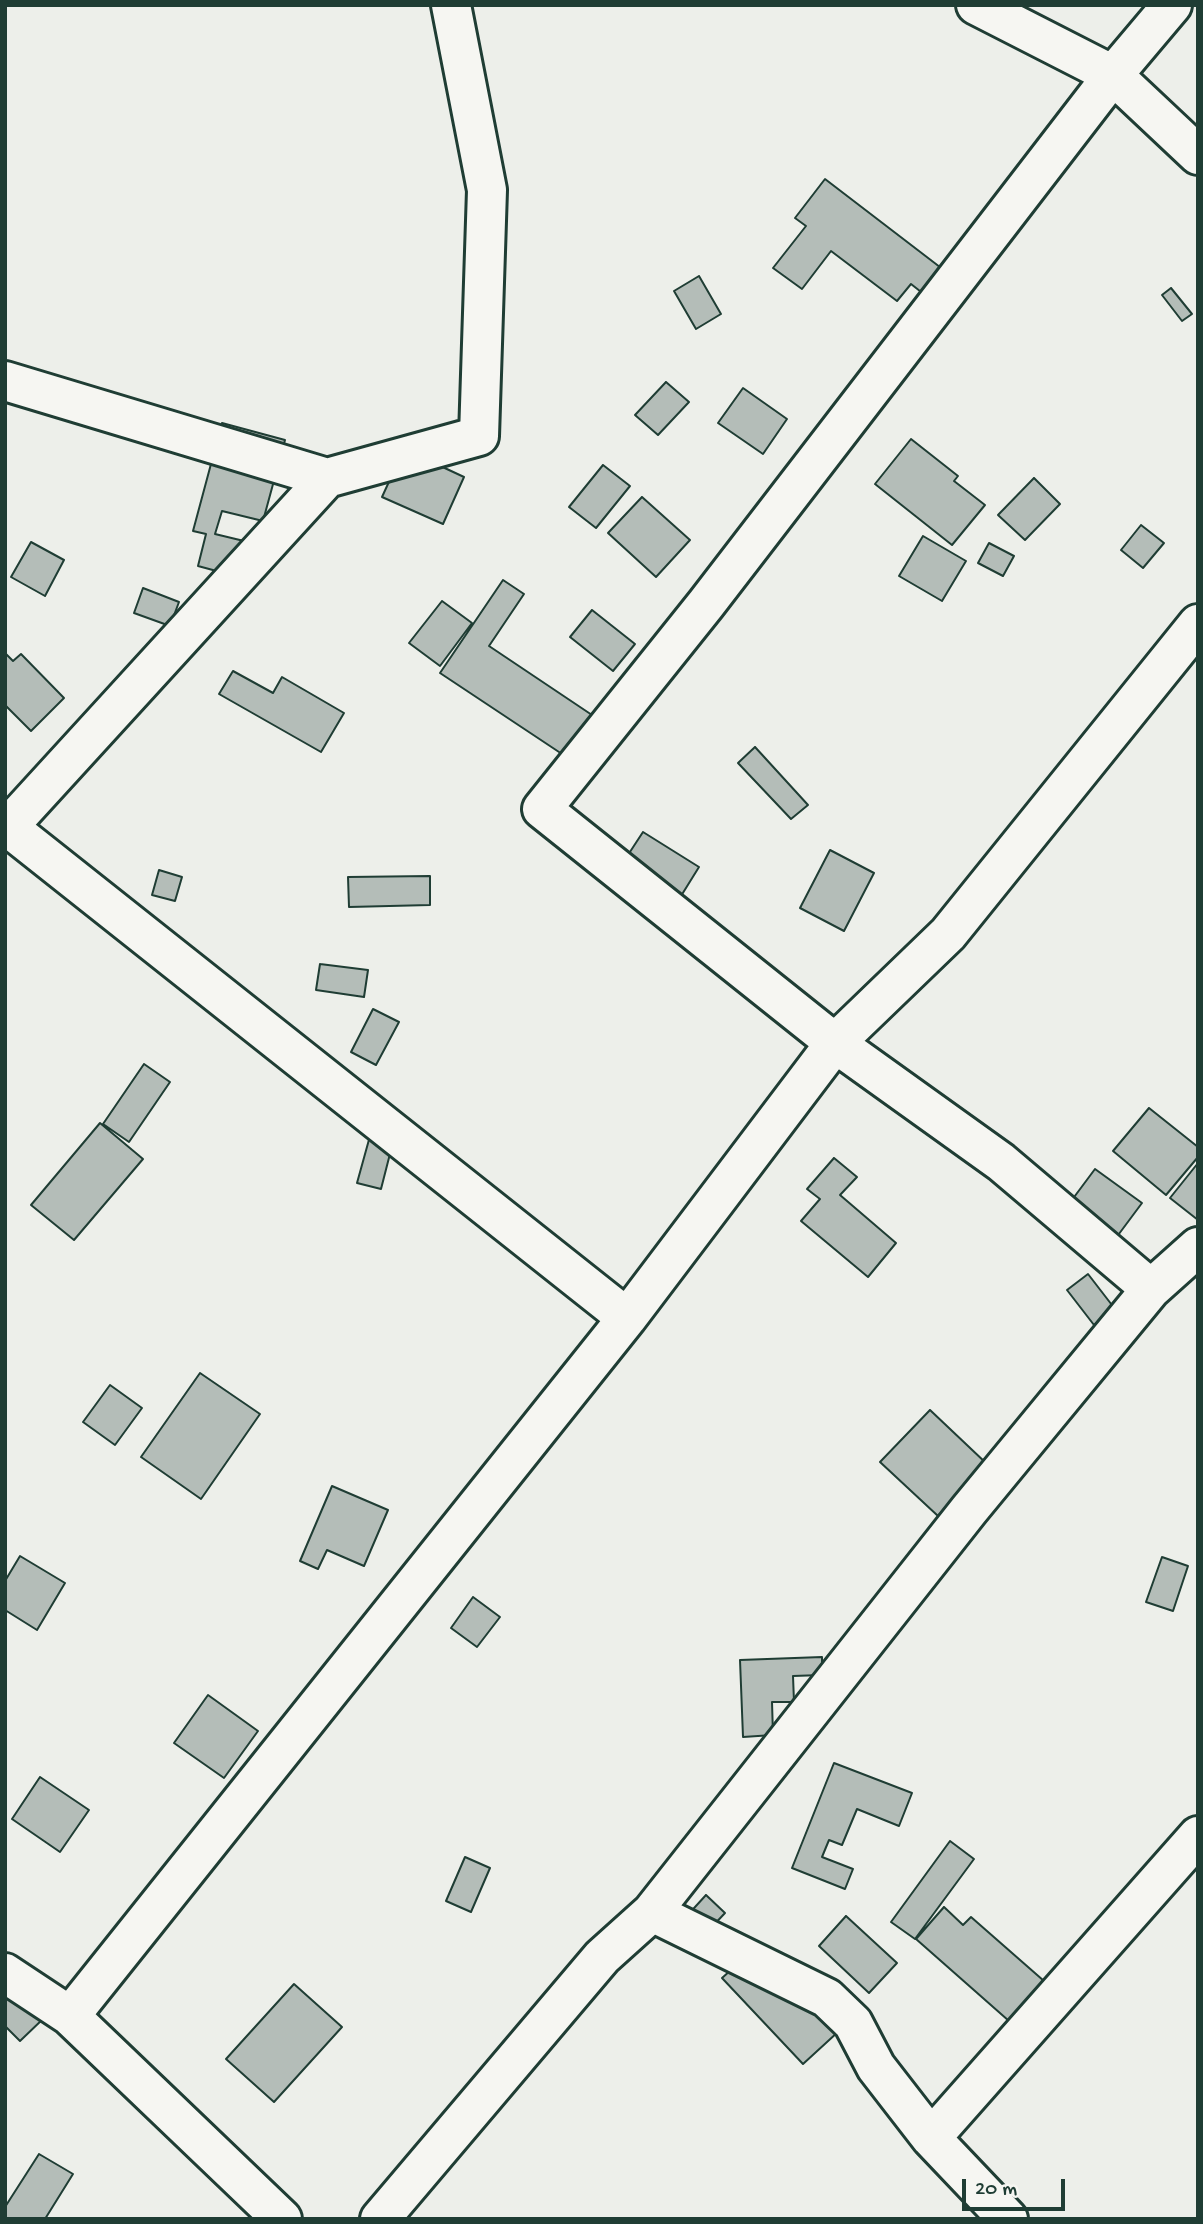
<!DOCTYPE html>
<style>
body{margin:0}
#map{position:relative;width:1203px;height:2224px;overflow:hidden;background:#edefea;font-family:"Gochi Hand",sans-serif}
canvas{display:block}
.frame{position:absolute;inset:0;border:7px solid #1f3d34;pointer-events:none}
.scale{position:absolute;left:962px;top:2179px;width:103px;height:32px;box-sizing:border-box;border:4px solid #1f3d34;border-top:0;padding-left:9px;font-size:21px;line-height:24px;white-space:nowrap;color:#1f3d34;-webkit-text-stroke:5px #f6f6f2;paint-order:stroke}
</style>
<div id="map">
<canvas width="1203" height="2224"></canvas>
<div class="frame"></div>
<div class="scale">20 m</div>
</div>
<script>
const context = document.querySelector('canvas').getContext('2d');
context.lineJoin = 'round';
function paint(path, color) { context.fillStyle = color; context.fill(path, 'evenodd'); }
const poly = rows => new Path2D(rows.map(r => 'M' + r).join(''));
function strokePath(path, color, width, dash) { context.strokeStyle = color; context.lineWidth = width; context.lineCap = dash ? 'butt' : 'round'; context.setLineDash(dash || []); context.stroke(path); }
const building = poly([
 [825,179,949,274,930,299,911,284,897,301,831,251,802,289,773,268,806,226,795,218,825,179],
 [699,276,721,314,696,329,674,291,699,276],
 [1171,288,1192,314,1182,321,1162,295,1171,288],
 [666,382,689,402,658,435,635,415,666,382],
 [743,388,787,419,763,454,718,423,743,388],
 [222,423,285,440,263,521,222,511,215,534,244,541,235,576,198,566,206,534,193,531,222,423],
 [911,439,958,476,954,481,985,505,952,545,875,484,911,439],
 [404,449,464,477,443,524,382,497,404,449],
 [603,465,630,486,596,528,569,507,603,465],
 [1034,478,1060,504,1025,540,998,515,1034,478],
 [642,497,690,540,656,577,608,533,642,497],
 [1141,525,1164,543,1143,568,1121,550,1141,525],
 [923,536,966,561,942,601,899,576,923,536],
 [31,542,64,560,45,596,11,577,31,542],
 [989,543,1014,556,1003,576,978,563,989,543],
 [503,580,524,594,489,646,592,715,565,756,440,673,503,580],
 [143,588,179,602,170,626,134,613,143,588],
 [442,601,472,623,440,666,409,643,442,601],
 [592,610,635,644,613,671,570,637,592,610],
 [5,653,13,661,21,654,64,698,31,731,5,705,5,653],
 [233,671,273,693,282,677,344,713,321,752,219,694,233,671],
 [755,747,808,805,791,819,738,763,755,747],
 [643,832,699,867,681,896,624,861,643,832],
 [830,850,874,873,844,931,800,908,830,850],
 [159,870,182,877,175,901,152,895,159,870],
 [430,876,430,905,349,907,348,877,430,876],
 [320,964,368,970,364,997,316,990,320,964],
 [373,1009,399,1022,376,1065,351,1052,373,1009],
 [144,1064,170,1082,129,1142,103,1124,144,1064],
 [1149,1108,1198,1147,1198,1157,1166,1195,1113,1151,1149,1108],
 [100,1123,143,1159,74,1240,31,1205,100,1123],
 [370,1136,393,1142,381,1189,357,1183,370,1136],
 [834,1158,857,1177,840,1195,896,1243,868,1277,801,1221,820,1199,807,1189,834,1158],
 [1198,1163,1198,1220,1170,1198,1198,1163],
 [1095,1169,1142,1203,1104,1254,1057,1220,1095,1169],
 [1088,1274,1115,1309,1094,1325,1067,1290,1088,1274],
 [200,1373,260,1414,201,1499,141,1457,200,1373],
 [110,1385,142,1408,115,1445,83,1422,110,1385],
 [930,1410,987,1464,938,1516,880,1462,930,1410],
 [332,1486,388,1510,364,1566,327,1550,318,1569,300,1561,332,1486],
 [20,1556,65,1583,37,1630,5,1610,5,1581,20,1556],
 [1162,1557,1188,1566,1173,1611,1146,1602,1162,1557],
 [473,1597,500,1617,477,1647,451,1628,473,1597],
 [822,1657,822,1675,793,1676,794,1702,772,1702,773,1735,743,1737,740,1660,822,1657],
 [208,1695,258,1731,224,1778,174,1743,208,1695],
 [834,1763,912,1793,899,1826,857,1809,842,1845,829,1840,822,1857,853,1869,845,1889,792,1868,834,1763],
 [40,1777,89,1810,60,1852,12,1819,40,1777],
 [950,1841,974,1859,915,1939,891,1922,950,1841],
 [465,1857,490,1868,471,1912,446,1901,465,1857],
 [706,1895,725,1913,693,1947,674,1930,706,1895],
 [944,1907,963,1925,971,1917,1044,1981,1009,2021,916,1939,944,1907],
 [846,1916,897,1963,869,1993,819,1946,846,1916],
 [759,1945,839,2031,803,2064,722,1978,759,1945],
 [5,1976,45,2017,20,2041,5,2026,5,1976],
 [294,1984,342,2027,274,2102,226,2059,294,1984],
 [39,2154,73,2174,45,2219,5,2219,5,2207,39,2154]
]);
paint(building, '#b4bdb8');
strokePath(building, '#1f3d34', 2);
const minor = poly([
 [451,5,487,190,479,436,327,478,8,827,627,1318,835,1043,948,934,1198,624],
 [976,5,1113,75,1198,155],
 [5,381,327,478],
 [1151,1289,1001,1162,835,1043,542,809,706,604,1113,75,1172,5],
 [652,1912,827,1998,853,2023,876,2067,931,2138,1008,2219],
 [5,1973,70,2016,282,2219],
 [70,2016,627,1318],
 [931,2138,1198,1836],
 [380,2219,602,1957,652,1912,969,1510,1151,1289,1198,1247]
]);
strokePath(minor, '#1f3d34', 44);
strokePath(minor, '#f6f6f2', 38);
</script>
